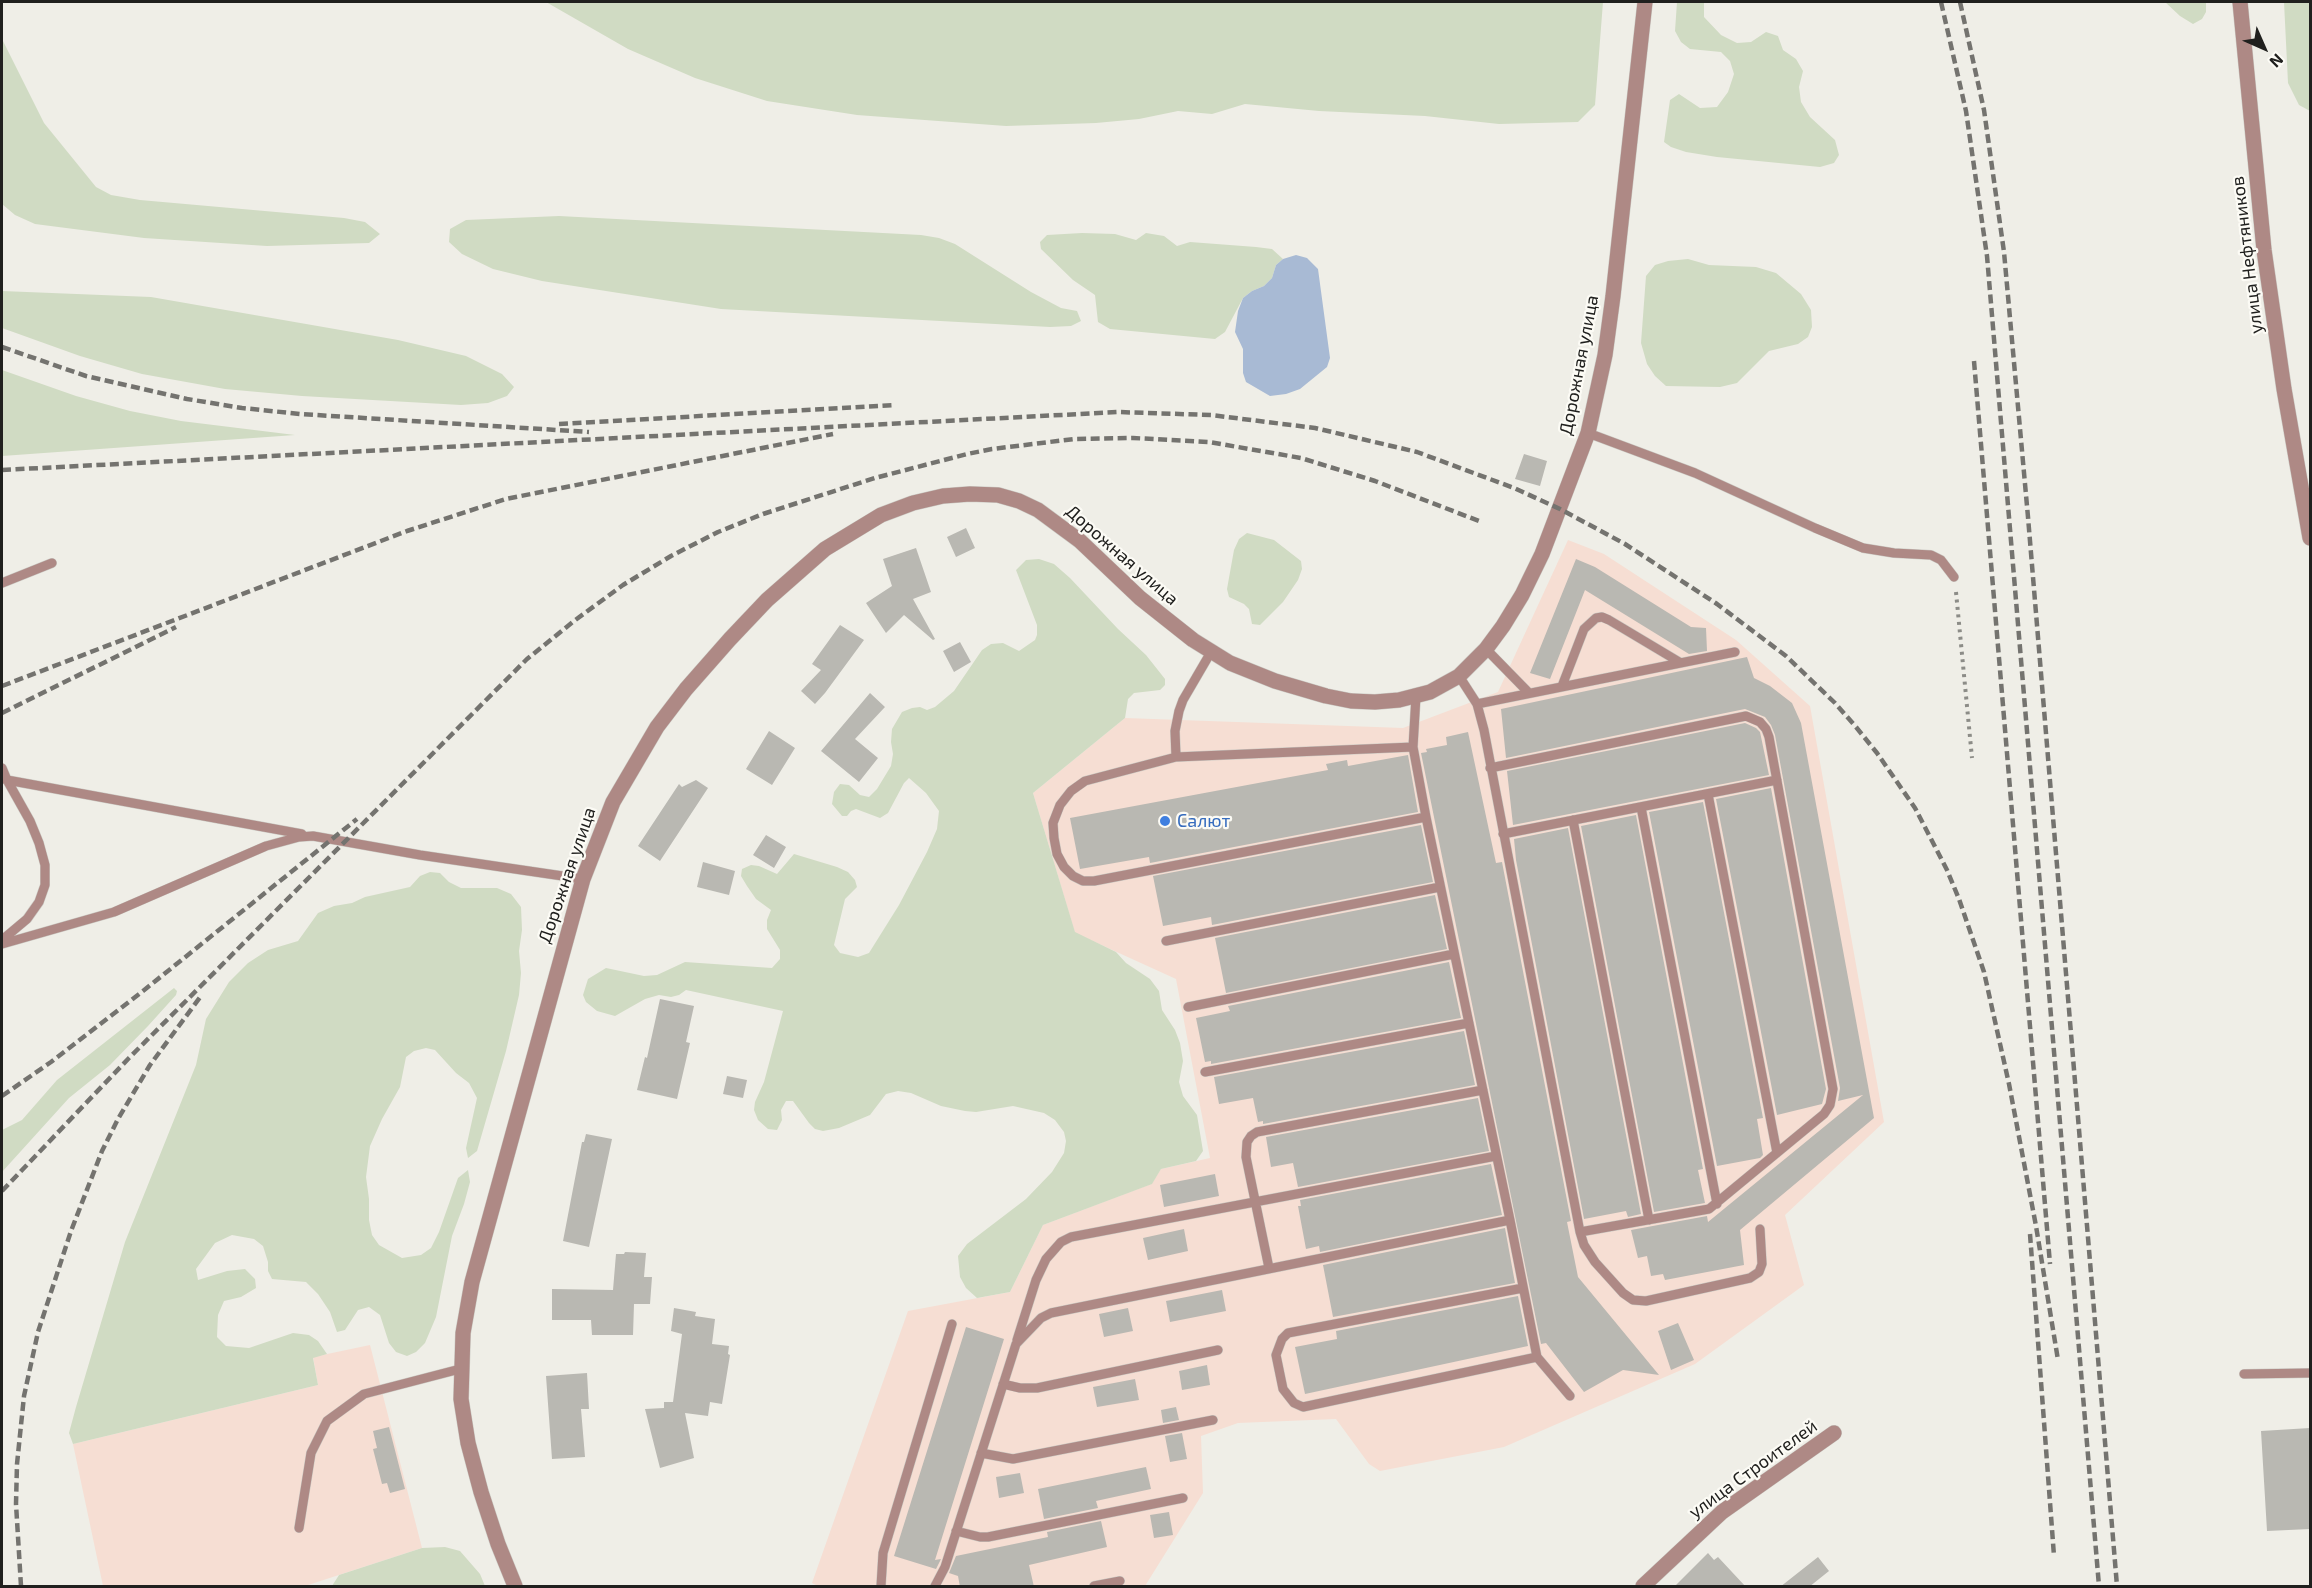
<!DOCTYPE html>
<meta charset="utf-8">
<style>
body{margin:0}
#map{position:relative;width:2312px;height:1588px;overflow:hidden;background:#efeee7;font-family:"Exo 2",sans-serif}
canvas{display:block}
.frame{position:absolute;inset:0;border:3px solid #20201e;pointer-events:none}
.north{position:absolute;left:2234px;top:18px;width:60px;height:60px;-webkit-text-stroke:4px #fcfbf5;paint-order:stroke;rotate:135deg;font-size:16px;font-weight:700;line-height:24px;text-align:center;color:#20201e}
.north::after{content:'';display:block;margin:auto;width:21px;height:27px;background:#20201e;clip-path:polygon(50% 0,100% 100%,50% 72%,0 100%)}
</style>
<div id="map">
<canvas width="2312" height="1588"></canvas>
<div class="frame"></div>
<div class="north">N</div>
</div>
<script>
const context = document.querySelector('canvas').getContext('2d');
context.lineJoin = 'round';
function paint(path, color) { context.fillStyle = color; context.fill(path, 'evenodd'); }
const poly = rows => new Path2D(rows.map(r => 'M' + r).join(''));
function strokePath(path, color, width, dash) { context.strokeStyle = color; context.lineWidth = width; context.lineCap = dash ? 'butt' : 'round'; context.setLineDash(dash || []); context.stroke(path); }
function drawText(font, color, halo, rows, align = 'center') {
  context.font = font + ' "Exo 2",sans-serif'; context.lineWidth = 4.5; context.setLineDash([]); context.textBaseline = 'middle'; context.strokeStyle = halo; context.fillStyle = color; for (const [text, x, y, turn = 0] of rows) {
    context.save(); context.translate(x, y); context.rotate((+turn || 0) * Math.PI / 180); context.textAlign = isNaN(turn) ? turn : align; if (halo) context.strokeText(text, 0, 0); context.fillText(text, 0, 0); context.restore();
  }
}
paint(poly([
 [1568,540,1604,554,1736,640,1810,706,1884,1122,1785,1215,1804,1285,1695,1364,1504,1447,1380,1471,1369,1464,1336,1419,1238,1423,1201,1436,1203,1493,1145,1586,818,1586,812,1583,908,1311,1010,1292,1043,1225,1151,1184,1161,1169,1210,1158,1176,979,1075,933,1033,793,1125,718,1403,728,1498,692],
 [370,1345,422,1548,305,1586,103,1586,73,1444,318,1385,313,1357]
]), '#f6ded3');
paint(poly([
 [546,2,1603,2,1595,105,1578,122,1499,124,1425,116,1319,111,1245,104,1212,114,1178,111,1139,119,1096,123,1006,126,857,115,767,101,695,78,628,49],
 [1677,2,1704,2,1704,17,1721,35,1737,43,1751,42,1766,32,1778,36,1783,50,1796,59,1803,71,1799,87,1801,102,1810,117,1835,140,1839,155,1834,163,1820,167,1717,157,1686,152,1671,147,1664,142,1670,100,1679,94,1700,108,1717,107,1728,92,1734,74,1730,61,1721,52,1690,49,1681,42,1675,31],
 [2165,2,2206,2,2206,12,2202,19,2193,24,2180,16],
 [2284,2,2310,2,2310,111,2299,105,2288,83],
 [2,39,44,123,96,187,111,195,140,200,344,218,365,222,380,234,369,243,267,246,144,238,35,224,15,215,2,204],
 [559,216,921,235,939,238,955,244,1031,292,1061,308,1077,311,1081,321,1071,326,1050,327,721,309,542,281,493,269,462,254,449,242,450,229,466,220],
 [1082,233,1115,234,1136,240,1146,233,1164,236,1177,246,1190,242,1256,247,1272,249,1283,259,1276,265,1272,278,1264,286,1252,291,1243,298,1225,332,1215,339,1110,329,1098,322,1095,295,1073,280,1041,249,1040,242,1047,235],
 [1688,259,1709,265,1756,267,1776,273,1801,294,1811,310,1812,327,1808,337,1798,344,1769,351,1737,383,1720,387,1666,386,1655,376,1647,364,1641,343,1646,276,1655,265,1668,261],
 [2,291,151,297,398,340,466,356,502,374,514,387,507,396,488,403,461,405,302,396,225,389,142,374,80,356,2,328],
 [2,370,76,396,130,411,181,421,295,435,2,456],
 [1247,533,1274,540,1301,561,1302,569,1298,580,1283,602,1260,625,1252,624,1249,609,1244,604,1229,597,1227,589,1234,550,1239,539],
 [1039,559,1054,564,1070,578,1118,629,1146,655,1165,679,1165,685,1160,690,1134,693,1128,699,1125,718,1033,793,1075,932,1116,952,1126,963,1150,979,1159,991,1162,1010,1175,1030,1180,1043,1183,1061,1179,1082,1183,1096,1197,1115,1203,1151,1196,1161,1161,1169,1152,1184,1043,1225,1010,1292,977,1298,966,1288,960,1277,958,1256,967,1244,1026,1199,1052,1172,1064,1153,1066,1141,1064,1132,1055,1120,1044,1113,1013,1106,976,1112,965,1111,941,1106,911,1093,898,1091,886,1094,870,1115,839,1128,823,1131,815,1129,809,1123,793,1101,786,1101,781,1110,782,1120,777,1130,768,1129,758,1120,754,1110,755,1102,764,1082,783,1011,686,990,679,995,671,997,659,995,645,999,615,1016,597,1011,586,1002,583,995,588,979,606,968,644,976,657,975,685,962,772,968,780,959,780,950,767,929,767,920,771,910,756,899,747,886,741,876,742,869,751,865,759,866,777,874,794,854,837,867,848,872,855,880,857,887,845,899,834,945,840,953,858,957,869,953,899,905,927,852,937,829,939,811,926,793,909,778,904,783,888,813,880,818,856,809,851,811,847,816,842,816,832,804,834,792,840,784,849,785,860,795,869,797,877,789,891,766,893,754,891,742,892,729,902,712,912,708,920,707,927,710,935,707,954,691,982,650,991,644,1003,643,1019,651,1035,640,1037,635,1037,625,1016,570,1026,560],
 [430,872,440,873,449,882,461,888,497,888,511,894,521,907,522,930,519,951,521,973,519,995,506,1051,477,1151,468,1158,466,1148,477,1098,469,1083,456,1073,435,1050,426,1048,414,1051,406,1057,400,1087,382,1119,370,1146,366,1177,369,1199,369,1220,372,1235,379,1245,402,1258,421,1255,431,1248,439,1232,458,1178,468,1170,470,1182,464,1204,452,1236,436,1317,425,1343,416,1352,407,1356,396,1352,389,1343,380,1315,369,1307,358,1310,345,1330,337,1332,330,1312,318,1294,306,1282,272,1279,268,1271,268,1262,263,1246,254,1239,232,1235,215,1243,196,1269,198,1280,227,1271,245,1269,255,1279,256,1288,241,1297,224,1301,218,1315,217,1337,226,1346,249,1348,293,1333,309,1335,318,1341,327,1354,313,1358,318,1385,73,1444,69,1433,76,1407,125,1242,196,1065,206,1019,229,982,248,963,268,950,298,941,318,913,334,906,352,903,365,897,410,887,420,876],
 [174,988,177,991,176,995,148,1026,110,1065,69,1098,2,1172,2,1130,22,1120,57,1080],
 [445,1547,460,1551,480,1574,485,1586,332,1586,339,1575,422,1548]
]), '#d0dbc3');
paint(poly([
 [1296,255,1307,258,1318,269,1330,358,1327,367,1300,389,1286,394,1270,396,1246,382,1243,373,1243,349,1235,332,1238,311,1243,298,1252,291,1264,286,1272,278,1276,265,1283,259]
]), '#a8bad4');
paint(poly([
 [1524,454,1547,461,1540,486,1515,479],
 [966,528,975,548,956,557,947,537],
 [916,548,931,592,913,599,935,639,933,640,904,615,886,633,866,603,892,586,883,559],
 [1576,559,1595,567,1691,627,1706,628,1707,651,1689,654,1585,590,1550,679,1530,673],
 [840,625,864,640,825,693,815,704,801,691,821,670,812,664],
 [960,642,971,662,954,672,943,651],
 [1747,657,1754,678,1770,686,1792,703,1801,723,1874,1118,1740,1230,1744,1265,1665,1280,1663,1274,1651,1276,1647,1256,1638,1258,1631,1230,1707,1216,1708,1222,1863,1095,1838,1101,1840,1088,1775,735,1771,725,1765,717,1745,709,1506,758,1501,709],
 [870,693,885,707,855,739,878,758,859,782,821,751],
 [1745,723,1756,728,1760,732,1769,775,1513,825,1507,771],
 [769,731,795,748,772,785,746,769],
 [1468,732,1496,863,1502,862,1571,1221,1567,1222,1578,1277,1659,1375,1623,1370,1584,1392,1546,1343,1541,1344,1421,753,1427,752,1426,749,1447,745,1446,737],
 [1408,755,1418,812,1150,863,1149,857,1080,869,1070,818,1328,770,1326,764,1347,760,1348,766],
 [696,780,708,788,660,861,638,846,679,784,682,787],
 [1771,788,1826,1089,1822,1104,1777,1115,1716,799],
 [1703,802,1763,1118,1757,1119,1763,1155,1760,1158,1717,1166,1649,812],
 [1636,815,1703,1169,1698,1170,1705,1203,1654,1212,1581,826],
 [1421,825,1433,882,1212,925,1211,917,1163,926,1153,876],
 [1568,828,1641,1214,1628,1217,1626,1211,1584,1219,1516,860,1514,839],
 [766,835,786,847,774,868,753,855],
 [703,862,735,871,729,895,697,887],
 [1435,895,1447,949,1226,993,1215,938],
 [1449,962,1461,1018,1211,1064,1211,1061,1205,1062,1196,1018,1230,1011,1228,1006],
 [660,999,694,1006,686,1042,690,1043,677,1099,637,1090,645,1057,647,1058],
 [1464,1031,1475,1085,1263,1124,1263,1121,1258,1122,1253,1098,1219,1104,1214,1077],
 [727,1076,747,1080,743,1098,723,1094],
 [1478,1098,1489,1151,1298,1187,1293,1163,1271,1167,1266,1137],
 [586,1134,612,1139,589,1247,563,1241,582,1142,584,1142],
 [1491,1164,1502,1215,1320,1252,1319,1246,1306,1249,1298,1206,1301,1206,1300,1200],
 [1215,1174,1219,1196,1164,1207,1160,1185],
 [1505,1228,1515,1283,1333,1317,1323,1265],
 [1184,1229,1188,1251,1148,1260,1143,1238],
 [625,1252,646,1253,644,1277,652,1277,650,1304,634,1304,633,1335,592,1335,591,1320,552,1320,552,1289,613,1290,616,1254,624,1254],
 [1222,1290,1226,1311,1170,1322,1166,1301],
 [1518,1296,1528,1346,1305,1394,1295,1347,1337,1339,1336,1331],
 [674,1308,696,1312,695,1316,715,1319,712,1344,729,1346,728,1354,730,1355,722,1404,710,1402,708,1416,685,1413,694,1458,660,1468,645,1409,664,1408,664,1402,673,1402,682,1334,671,1331],
 [1128,1308,1133,1331,1104,1337,1099,1314],
 [1678,1323,1694,1360,1671,1370,1658,1331],
 [966,1327,1004,1339,935,1560,941,1559,936,1569,894,1556],
 [1207,1365,1210,1385,1182,1390,1179,1371],
 [587,1373,589,1409,581,1409,585,1457,552,1459,546,1376],
 [1135,1379,1139,1400,1097,1407,1093,1387],
 [1176,1407,1179,1420,1163,1423,1161,1410],
 [389,1427,405,1489,390,1493,387,1483,382,1484,373,1449,377,1448,373,1431],
 [2310,1428,2310,1529,2267,1531,2261,1431],
 [1182,1433,1187,1459,1170,1462,1165,1436],
 [1146,1467,1151,1489,1096,1501,1098,1508,1044,1519,1038,1489],
 [1020,1473,1024,1493,999,1498,996,1477],
 [1169,1512,1173,1535,1154,1538,1150,1515],
 [1101,1521,1107,1547,1029,1565,1034,1587,960,1587,958,1576,949,1573,956,1556,1048,1537,1047,1532],
 [1708,1553,1714,1560,1718,1557,1746,1587,1674,1587],
 [1818,1557,1829,1571,1809,1587,1780,1587]
]), '#b9b8b2');
const service = poly([
 [1588,433,1695,473,1815,528,1863,548,1894,553,1931,555,1941,560,1954,577],
 [2,583,52,563],
 [1486,649,1528,692],
 [1211,652,1183,700,1179,711,1175,731,1176,757,1085,781,1071,791,1060,805,1053,823,1054,838,1057,854,1064,867,1073,876,1083,881,1094,881,1426,817],
 [1459,676,1477,704,1484,730,1580,1232,1584,1245,1595,1262,1623,1293,1633,1300,1646,1301,1750,1278,1759,1272,1762,1264,1760,1229],
 [1562,686,1584,629,1596,618,1602,617,1609,620,1681,663],
 [1416,696,1413,747,1426,817,1510,1220,1537,1357,1303,1407,1294,1403,1283,1389,1276,1355,1282,1339,1288,1333,1523,1288],
 [1477,704,1735,652],
 [1176,757,1413,747],
 [2,768,7,780,302,834],
 [1490,768,1746,716,1760,722,1766,729,1769,737,1833,1089,1830,1105,1824,1114,1709,1209,1580,1232],
 [1708,794,1777,1153],
 [1641,807,1717,1204],
 [1573,820,1649,1220],
 [1503,834,1777,780],
 [2,940,27,919,39,902,45,885,45,865,39,843,30,821,7,780,3,779],
 [1166,941,1440,887],
 [2,944,114,912,266,846,299,837,313,836,420,855,583,879],
 [1188,1007,1454,954],
 [1205,1072,1469,1023],
 [1269,1268,1246,1157,1247,1142,1251,1136,1257,1132,1483,1090],
 [1017,1340,1036,1280,1046,1259,1061,1242,1071,1237,1496,1156],
 [1537,1357,1570,1396],
 [2244,1374,2310,1373],
 [1003,1384,1020,1388,1037,1388,1218,1350],
 [981,1453,1013,1459,1213,1420],
 [299,1528,311,1453,327,1421,364,1394,460,1369],
 [956,1531,980,1537,988,1537,1183,1498],
 [881,1586,883,1553,952,1324],
 [935,1586,945,1567,1016,1344,1041,1318,1051,1313,1510,1220],
 [1094,1586,1120,1581]
]);
const minor = poly([
 [1643,1586,1722,1512,1834,1433]
]);
const tertiary = poly([
 [2240,2,2264,250,2284,389,2310,538],
 [515,1586,498,1544,481,1492,468,1443,461,1399,463,1333,472,1282,583,879,613,802,657,727,686,689,730,639,767,600,825,549,881,515,913,503,943,496,970,494,998,495,1019,501,1038,510,1080,541,1140,598,1193,640,1230,663,1275,681,1326,696,1351,701,1375,702,1399,700,1430,692,1459,676,1486,649,1503,626,1522,595,1542,554,1588,433,1605,355,1613,296,1645,2]
]);
strokePath(service, '#cac9c3', 10);
strokePath(minor, '#cac9c3', 16);
strokePath(tertiary, '#cac9c3', 16);
strokePath(poly([
 [1956,592,1972,758]
]), '#8c8c87', 4, [3, 4.5]);
strokePath(service, '#ae8985', 9);
strokePath(minor, '#ae8985', 15);
strokePath(tertiary, '#ae8985', 15);
strokePath(poly([
 [1941,2,1966,111,1987,256,2099,1586],
 [1960,2,1984,110,2004,252,2028,517,2117,1586],
 [2,347,86,376,187,399,242,408,300,414,589,432],
 [1974,361,2050,1264],
 [559,424,895,405],
 [2,470,1118,412,1211,415,1315,428,1417,452,1514,488,1560,509,1625,544,1717,604,1786,656,1835,703,1856,727,1877,753,1915,808,1947,870,1959,899,1984,972,2009,1084,2036,1226,2058,1360],
 [2,686,407,531,506,499,833,434],
 [2,713,176,627],
 [2,1096,51,1062,143,991,357,819],
 [2,1191,129,1058,527,659,574,621,623,585,671,556,718,532,763,514,875,478,967,454,992,449,1074,439,1133,438,1209,442,1301,458,1375,481,1479,521],
 [2030,1234,2054,1556],
 [21,1586,16,1504,17,1464,24,1396,38,1332,71,1231,102,1151,118,1119,150,1065,201,996]
]), '#74736f', 4.5, [9, 4.5]);
for (const [x, y, r, color] of [
 [1165,821,6,"#3f7fe0"]
]) { const dot = new Path2D(); dot.arc(x, y, r, 0, 2 * Math.PI); context.fillStyle = color; context.fill(dot); strokePath(dot, '#fcfbf5', 2); }
drawText('18px', '#20201e', '#fcfbf5', [
 ["улица Нефтяников",2247,255,-97],
 ["Дорожная улица",1579,365,-79],
 ["Дорожная улица",1122,555,41],
 ["Дорожная улица",567,875,-71],
 ["улица Строителей",1753,1469,-36]
]);
drawText('18px', '#366cbe', '#fcfbf5', [
 ["Салют",1177,821]
], 'left');
</script>
